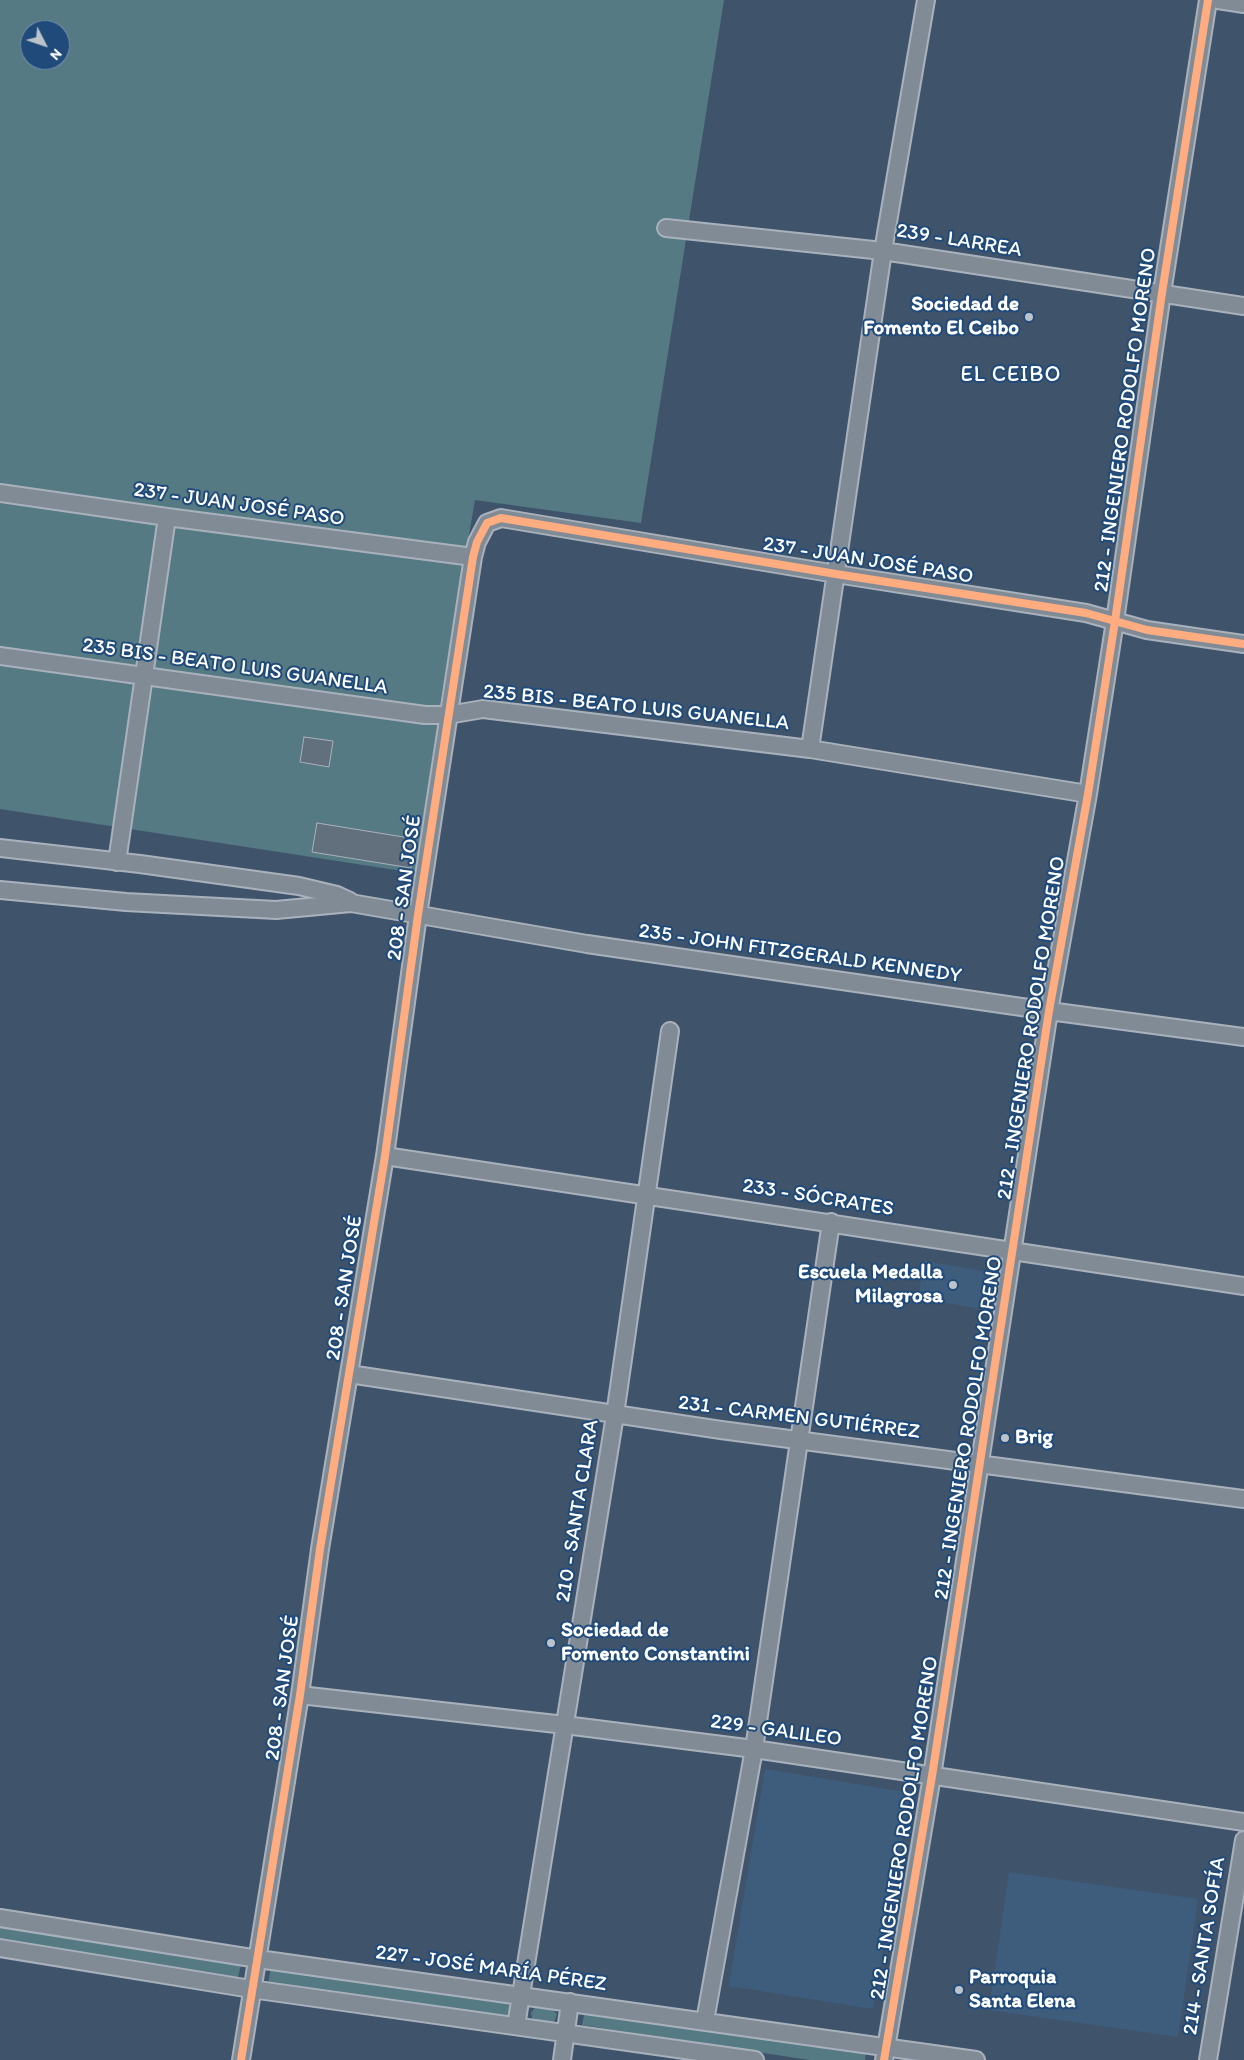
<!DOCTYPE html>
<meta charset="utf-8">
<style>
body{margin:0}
#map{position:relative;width:1244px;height:2060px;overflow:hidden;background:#3f546b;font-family:Itim,sans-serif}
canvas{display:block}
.north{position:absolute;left:20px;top:20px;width:50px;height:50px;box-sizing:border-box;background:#1f4a7a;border:1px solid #7992af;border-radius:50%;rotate:131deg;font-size:14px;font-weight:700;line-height:20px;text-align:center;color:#fff}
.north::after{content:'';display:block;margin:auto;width:18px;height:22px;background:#bcc3cb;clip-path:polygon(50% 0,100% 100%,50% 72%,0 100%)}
</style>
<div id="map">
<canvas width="1244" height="2060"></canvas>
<div class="north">N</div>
</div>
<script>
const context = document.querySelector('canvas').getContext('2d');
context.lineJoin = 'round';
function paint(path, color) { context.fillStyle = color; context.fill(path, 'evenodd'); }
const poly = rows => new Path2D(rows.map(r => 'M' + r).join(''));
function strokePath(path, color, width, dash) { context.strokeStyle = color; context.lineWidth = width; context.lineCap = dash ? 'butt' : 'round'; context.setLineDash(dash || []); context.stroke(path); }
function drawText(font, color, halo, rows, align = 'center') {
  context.font = font + ' Itim,sans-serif'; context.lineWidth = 4; context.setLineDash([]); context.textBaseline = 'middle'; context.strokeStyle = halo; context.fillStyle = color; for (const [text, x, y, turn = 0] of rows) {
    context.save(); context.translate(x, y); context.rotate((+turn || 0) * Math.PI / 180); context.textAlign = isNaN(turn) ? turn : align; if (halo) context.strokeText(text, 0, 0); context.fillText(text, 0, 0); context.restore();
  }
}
paint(poly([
 [924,1261,988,1272,982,1309,918,1298],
 [765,1769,910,1793,873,2009,729,1986],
 [1009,1872,1198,1899,1178,2037,989,2010]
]), '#3e5d7d');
paint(poly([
 [0,0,724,0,641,523,475,500,442,692,415,873,0,809],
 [30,30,60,30,60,60,30,60],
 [0,1925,241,1964,238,1978,0,1942],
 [271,1967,511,2003,509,2018,268,1984],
 [536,2006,549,2006,557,2014,555,2020,551,2024,533,2021,531,2013],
 [585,2011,866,2052,865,2060,809,2060,582,2025]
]), '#557a83');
const building = poly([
 [304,737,333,741,329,767,300,762,304,737],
 [317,823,416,839,411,868,312,852,317,823]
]);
paint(building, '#626f7c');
strokePath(building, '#a9b2bc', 1);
const minor = poly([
 [1218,0,1244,4],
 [666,228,883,251,1244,306],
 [0,493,167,517,473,557],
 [0,656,425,715,448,715,483,709,810,749,1088,794],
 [810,749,883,251,926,0],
 [0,848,140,864,299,886,337,895,350,901],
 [117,862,167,517],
 [0,890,126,902,276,910,351,903,587,944,1049,1011,1244,1037],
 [385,1156,1244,1286],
 [349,1374,721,1430,1244,1499],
 [300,1695,565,1725,754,1749,1244,1822],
 [0,1918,258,1959,976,2060],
 [0,1948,251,1989,755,2060],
 [705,2021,754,1749,831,1222],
 [516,2026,615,1415,670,1031],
 [241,2060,300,1695,320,1549,385,1156,418,915,473,557,477,542,487,523,501,518,836,574,1086,613,1147,630,1244,644],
 [562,2060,570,2002],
 [884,2060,932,1776,1049,1011,1088,794,1115,621,1162,293,1208,0],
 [1208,2060,1244,1840]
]);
strokePath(minor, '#a9b2bc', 20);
strokePath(minor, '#818b96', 16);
strokePath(poly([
 [241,2060,300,1695,320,1549,385,1156,418,915,473,557,477,542,487,523,501,518,836,574,1086,613,1147,630,1244,644],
 [884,2060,932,1776,1049,1011,1088,794,1115,621,1162,293,1208,0]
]), '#ffac80', 8);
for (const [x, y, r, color] of [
 [1029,317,5,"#bcc3cb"],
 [953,1285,5,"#bcc3cb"],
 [1005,1438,5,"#bcc3cb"],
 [551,1643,5,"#bcc3cb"],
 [959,1990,5,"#bcc3cb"]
]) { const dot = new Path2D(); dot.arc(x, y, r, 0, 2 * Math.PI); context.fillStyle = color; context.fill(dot); strokePath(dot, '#1f4a7a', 2); }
drawText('21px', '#fff', '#1f4a7a', [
 ["239 - LARREA",959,241,9],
 ["212 - INGENIERO RODOLFO MORENO",1126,420,-82],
 ["237 - JUAN JOSÉ PASO",239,505,8],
 ["237 - JUAN JOSÉ PASO",868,561,9],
 ["235 BIS - BEATO LUIS GUANELLA",235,667,8],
 ["235 BIS - BEATO LUIS GUANELLA",636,708,6],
 ["208 - SAN JOSÉ",405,888,-82],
 ["235 - JOHN FITZGERALD KENNEDY",800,954,8],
 ["212 - INGENIERO RODOLFO MORENO",1032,1028,-81],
 ["233 - SÓCRATES",818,1198,9],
 ["208 - SAN JOSÉ",345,1288,-81],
 ["231 - CARMEN GUTIÉRREZ",799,1418,7],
 ["212 - INGENIERO RODOLFO MORENO",969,1428,-81],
 ["210 - SANTA CLARA",578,1511,-81],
 ["208 - SAN JOSÉ",283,1688,-82],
 ["229 - GALILEO",776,1731,8],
 ["212 - INGENIERO RODOLFO MORENO",905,1828,-81],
 ["214 - SANTA SOFÍA",1205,1946,-81],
 ["227 - JOSÉ MARÍA PÉREZ",491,1969,8]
]);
drawText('bold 21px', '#fff', '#1f4a7a', [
 ["Sociedad de",1019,305,"right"],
 ["Fomento El Ceibo",1019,329,"right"],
 ["Escuela Medalla",943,1273,"right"],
 ["Milagrosa",943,1297,"right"],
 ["Brig",1015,1438],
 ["Sociedad de",561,1631],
 ["Fomento Constantini",561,1655],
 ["Parroquia",969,1978],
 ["Santa Elena",969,2002]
], 'left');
context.letterSpacing = '1px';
drawText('22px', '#fff', '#1f4a7a', [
 ["EL CEIBO",1011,375]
]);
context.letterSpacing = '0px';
</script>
